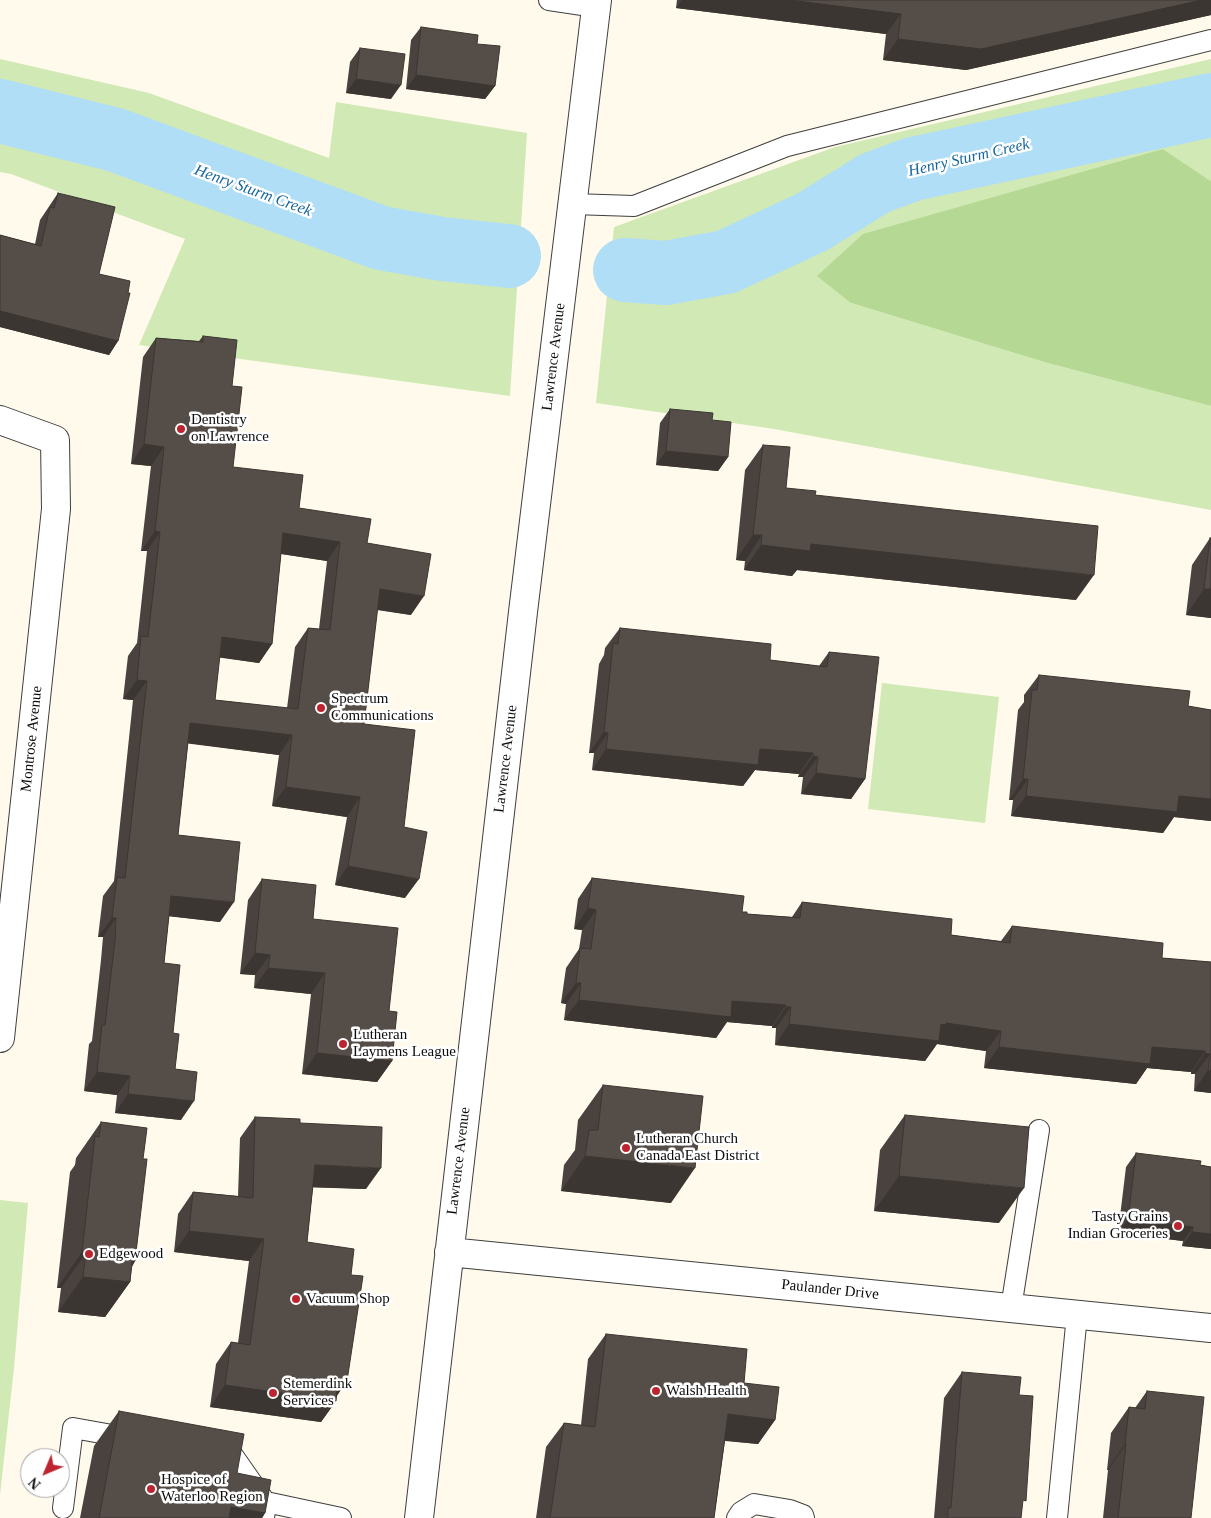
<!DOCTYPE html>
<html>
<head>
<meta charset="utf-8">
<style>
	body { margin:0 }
	#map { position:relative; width:1211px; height:1518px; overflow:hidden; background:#fffaeb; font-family:Georgia,serif }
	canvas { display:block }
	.north { position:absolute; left:20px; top:1448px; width:50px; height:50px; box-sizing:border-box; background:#fff; border:1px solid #9e9e9e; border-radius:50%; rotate:225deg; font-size:14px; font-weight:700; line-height:20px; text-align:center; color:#0c0c0c }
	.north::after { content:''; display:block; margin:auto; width:18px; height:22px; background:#bc2430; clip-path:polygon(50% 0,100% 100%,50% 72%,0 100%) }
</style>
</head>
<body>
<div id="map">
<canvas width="1211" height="1518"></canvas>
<div class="north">N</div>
</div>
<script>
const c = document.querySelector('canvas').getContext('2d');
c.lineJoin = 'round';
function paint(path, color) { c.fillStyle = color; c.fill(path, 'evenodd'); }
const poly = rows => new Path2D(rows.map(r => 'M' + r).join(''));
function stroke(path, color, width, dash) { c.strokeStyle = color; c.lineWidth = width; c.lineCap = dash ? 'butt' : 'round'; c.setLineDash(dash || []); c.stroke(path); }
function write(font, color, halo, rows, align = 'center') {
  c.font = font + ' Georgia,serif'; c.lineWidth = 5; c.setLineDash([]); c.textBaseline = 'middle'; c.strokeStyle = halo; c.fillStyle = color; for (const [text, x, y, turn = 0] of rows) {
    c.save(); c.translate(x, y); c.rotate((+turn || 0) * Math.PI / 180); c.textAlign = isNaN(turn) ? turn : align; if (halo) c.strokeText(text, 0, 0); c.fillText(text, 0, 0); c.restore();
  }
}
const green = poly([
	[0,59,149,93,329,158,336,102,527,133,510,396,139,345,185,239,11,174,0,172],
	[1211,59,1211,181,1163,149,851,303,1044,362,1211,406,1211,510,774,429,596,403,614,227,835,147],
	[882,683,999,697,985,823,868,809],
	[0,1200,28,1203,14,1368,0,1495]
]);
const forest = poly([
	[1163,149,1211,181,1211,406,1044,362,851,303,817,276,863,234]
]);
const river = poly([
	[0,111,116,140,381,238,442,249,509,256],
	[625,270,666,273,726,262,812,222,875,183,913,169,1211,105]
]);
const lane = poly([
	[549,0,596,7],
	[572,204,634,206,787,146,1211,40],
	[1011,1308,1039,1130],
	[217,1454,234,1457,262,1497],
	[63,1508,73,1428,129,1438],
	[264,1518,266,1502,341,1518],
	[737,1518,741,1512,754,1504,790,1510,803,1515,804,1518],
	[1057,1518,1077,1315]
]);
const street = poly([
	[0,420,55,440,56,509,0,1038],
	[449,1252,1211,1328],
	[419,1518,523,612,597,0]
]);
const wall = poly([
	[677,0,1211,0,1211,15,966,70,883,60,886,34,676,8],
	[421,27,477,44,495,86,485,99,406,89,411,40],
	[360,48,391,99,346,93,350,62],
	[58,193,99,274,118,341,109,355,0,327,0,235,35,244,40,220],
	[203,336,232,386,233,467,299,508,367,543,411,615,377,610,364,724,404,827,405,898,335,885,347,817,272,806,279,755,188,743,178,835,220,922,169,916,164,963,173,1033,175,1069,181,1120,115,1113,117,1095,84,1091,89,1044,92,1041,101,960,103,937,98,937,103,896,114,881,133,700,123,699,128,656,137,643,147,551,141,551,151,466,131,464,143,357,156,338,199,341],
	[281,554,327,561,319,629,308,628,295,647,287,708,215,700,219,657,259,663,272,644],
	[670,409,728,457,718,471,656,465,660,423],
	[763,445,786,488,815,495,1076,600,797,570,792,576,744,570,745,561,736,560,745,470],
	[1210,538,1211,538,1211,618,1186,615,1192,565],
	[620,628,770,660,819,666,829,652,865,779,851,799,801,794,803,777,798,777,799,774,755,770,743,786,592,770,594,753,589,753,599,664,604,655,605,648],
	[1039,675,1188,706,1211,710,1211,821,1174,817,1163,833,1011,816,1013,800,1009,800,1018,710,1024,702,1024,695],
	[592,878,742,912,747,914,792,917,802,902,951,935,1001,941,1012,926,1162,958,1211,962,1211,1093,1194,1091,1195,1074,1191,1074,1191,1072,1147,1068,1136,1084,984,1068,986,1051,937,1044,925,1061,775,1045,776,1028,772,1028,772,1026,727,1022,716,1038,564,1020,566,1004,561,1003,566,968,579,949,582,930,574,929,578,899],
	[262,879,313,919,389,1011,392,1061,377,1082,302,1074,311,994,254,988,255,975,240,974,248,900],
	[603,1085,671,1203,561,1191,564,1165,575,1150,578,1120],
	[905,1115,999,1223,874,1211,880,1150],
	[255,1117,300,1123,366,1189,313,1187,307,1242,351,1275,347,1381,336,1397,336,1401,321,1422,210,1407,216,1364,231,1342,238,1343,249,1261,174,1252,178,1214,193,1192,238,1196,240,1138],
	[101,1122,143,1159,135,1261,132,1267,130,1282,105,1317,58,1312,61,1288,57,1288,70,1172,75,1165,76,1158],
	[1136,1153,1211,1167,1211,1249,1182,1246,1183,1241,1118,1233,1126,1167],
	[606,1334,744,1383,775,1420,758,1444,725,1441,714,1518,536,1518,546,1447,564,1423,581,1425,588,1359],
	[962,1372,1019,1395,1022,1506,1021,1518,934,1518,944,1398],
	[1147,1391,1191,1518,1103,1518,1108,1470,1107,1470,1111,1433,1129,1407,1135,1408],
	[119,1411,237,1473,265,1513,262,1518,80,1518,94,1446]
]);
const shadedWall = poly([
	[682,0,789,0,901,14,886,34,676,8],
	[1202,0,1211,0,1211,15,966,70,883,60,898,39],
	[416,75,495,86,485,99,406,89],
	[356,79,401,85,391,99,346,93],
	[0,311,118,341,109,355,0,327],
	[144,444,164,447,151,466,131,464],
	[666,451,728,457,718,471,656,465],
	[155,531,160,532,147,551,141,551],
	[283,533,340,542,327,561,269,552],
	[753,535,762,535,745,561,736,560],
	[811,544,1094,575,1076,600,797,570,792,576,744,570,761,545],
	[380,589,424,596,411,615,367,608],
	[1204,589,1211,589,1211,618,1186,615],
	[222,637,272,644,259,663,208,656],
	[137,680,147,681,133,700,123,699],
	[190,723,292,735,279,755,176,742],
	[604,732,608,733,594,753,589,753],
	[606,749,760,749,813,753,799,774,755,770,743,786,592,770],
	[813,756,818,757,803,777,798,777],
	[816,773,865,779,851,799,801,794],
	[1023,779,1028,779,1013,800,1009,800],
	[286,787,360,797,347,817,272,806],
	[1026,796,1179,796,1211,799,1211,821,1174,817,1163,833,1011,816],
	[348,866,419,879,405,898,335,885],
	[171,896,234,902,220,922,158,915],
	[588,908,596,910,582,930,574,929],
	[112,918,116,918,103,937,98,937],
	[255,953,270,955,255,975,240,974],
	[268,968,325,973,311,994,254,988],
	[576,983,581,983,566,1004,561,1003],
	[579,1000,732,1001,786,1005,772,1026,727,1022,716,1038,564,1020],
	[786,1007,791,1007,776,1028,772,1028],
	[946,1023,1001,1031,986,1051,937,1044,925,1061,775,1045,789,1024,941,1024],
	[999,1047,1152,1047,1205,1051,1191,1072,1147,1068,1136,1084,984,1068],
	[317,1053,392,1061,377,1082,302,1074],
	[1205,1053,1210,1054,1195,1074,1191,1074],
	[1208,1070,1211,1071,1211,1093,1194,1091],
	[97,1072,130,1076,117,1095,84,1091],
	[128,1094,194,1101,181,1120,115,1113],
	[585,1156,695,1168,671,1203,561,1191],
	[315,1165,381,1168,366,1189,300,1187],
	[899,1176,1024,1188,999,1223,874,1211],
	[1128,1219,1193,1227,1183,1241,1118,1233],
	[189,1231,264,1239,249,1261,174,1252],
	[1192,1232,1211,1234,1211,1249,1182,1246],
	[82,1252,86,1253,61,1288,57,1288],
	[132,1261,135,1261,122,1281,130,1282,105,1317,58,1312,83,1277],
	[338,1380,347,1381,334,1400,336,1401,321,1422,210,1407,225,1385],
	[728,1414,775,1420,758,1444,711,1439],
	[1125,1444,1126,1444,1108,1470,1107,1470],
	[231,1507,265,1513,262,1518,223,1518]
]);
const building = poly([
	[789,0,1202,0,981,49,898,39,901,14,789,0],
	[421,27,478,35,477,44,500,46,495,86,416,75,421,27],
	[360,48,405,54,401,85,356,79,360,48],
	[58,193,115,207,99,274,130,281,128,293,130,293,118,341,0,311,0,235,41,246,50,207,54,208,58,193],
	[203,336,237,340,232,386,242,387,233,467,303,475,299,508,371,519,367,543,431,554,424,596,380,589,364,724,415,730,404,827,427,832,419,879,348,866,360,797,286,787,292,735,190,723,178,835,240,842,234,902,171,896,164,963,180,965,173,1033,179,1034,175,1069,197,1072,194,1101,128,1094,130,1076,97,1072,102,1025,105,1025,115,941,116,918,112,918,117,877,125,878,147,681,137,680,141,636,148,637,160,532,155,531,164,447,144,444,156,338,203,342,203,336],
	[283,533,340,542,330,630,308,628,298,709,215,700,222,637,272,644,283,533],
	[670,409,713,413,712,420,731,422,728,457,666,451,670,409],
	[763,445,790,447,786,488,816,491,815,495,1098,526,1094,575,811,544,810,551,761,545,762,535,753,535,763,445],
	[1210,538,1211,538,1211,589,1204,589,1210,538],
	[620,628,771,644,770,660,827,667,829,652,879,657,865,779,816,773,818,757,813,756,813,753,760,749,758,765,606,749,608,733,604,732,613,643,618,644,620,628],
	[1039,675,1190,691,1188,706,1211,710,1211,799,1179,796,1177,812,1026,796,1028,779,1023,779,1032,690,1037,690,1039,675],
	[592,878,744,896,742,912,747,912,747,914,800,918,802,902,952,919,951,935,1010,943,1012,926,1163,943,1162,958,1211,962,1211,1071,1208,1070,1210,1054,1205,1053,1205,1051,1152,1047,1150,1064,999,1047,1001,1031,946,1023,946,1025,941,1024,939,1041,789,1024,791,1007,786,1007,786,1005,732,1001,731,1017,579,1000,581,983,576,983,580,948,591,949,596,910,588,908,592,878],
	[262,879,316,885,313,919,398,928,389,1011,397,1012,392,1061,317,1053,325,973,268,968,270,955,255,953,262,879],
	[603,1085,703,1096,695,1168,585,1156,589,1130,598,1130,603,1085],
	[905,1115,1029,1127,1024,1188,899,1176,905,1115],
	[255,1117,300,1119,300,1123,382,1127,381,1168,315,1165,307,1242,354,1249,351,1275,363,1276,347,1381,338,1380,336,1401,225,1385,231,1342,250,1345,264,1239,189,1231,193,1192,253,1198,255,1117],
	[101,1122,147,1128,143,1159,147,1159,135,1261,132,1261,130,1282,83,1277,86,1253,82,1252,95,1136,99,1137,101,1122],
	[1136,1153,1201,1161,1200,1165,1211,1167,1211,1234,1192,1232,1193,1227,1128,1219,1136,1153],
	[606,1334,747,1349,744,1383,779,1387,775,1420,728,1414,714,1518,550,1518,564,1423,595,1427,606,1334],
	[962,1372,1021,1377,1019,1395,1033,1396,1026,1501,1023,1500,1021,1518,948,1518,948,1508,951,1508,962,1372],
	[1147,1391,1204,1397,1191,1518,1118,1518,1126,1444,1125,1444,1129,1407,1145,1409,1147,1391],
	[119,1411,244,1434,237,1473,271,1480,265,1513,231,1507,229,1518,99,1518,119,1411]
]);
const markers = [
	[181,429,5,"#bc2430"],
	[321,708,5,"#bc2430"],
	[343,1044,5,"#bc2430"],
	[626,1148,5,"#bc2430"],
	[1178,1226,5,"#bc2430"],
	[89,1254,5,"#bc2430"],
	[296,1299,5,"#bc2430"],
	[656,1391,5,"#bc2430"],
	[273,1393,5,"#bc2430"],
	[151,1489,5,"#bc2430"]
];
const streetNames = [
	["Lawrence Avenue",554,357,-83],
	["Montrose Avenue",32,739,-84],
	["Lawrence Avenue",506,759,-83],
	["Lawrence Avenue",459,1161,-83],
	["Paulander Drive",830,1290,6]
];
const poiNames = [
	["Dentistry",191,420],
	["on Lawrence",191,437],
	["Spectrum",331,699],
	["Communications",331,716],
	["Lutheran",353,1035],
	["Laymens League",353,1052],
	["Lutheran Church",636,1139],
	["Canada East District",636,1156],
	["Tasty Grains",1168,1217,"right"],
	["Indian Groceries",1168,1234,"right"],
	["Edgewood",99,1254],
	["Vacuum Shop",306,1299],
	["Stemerdink",283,1384],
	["Services",283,1401],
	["Walsh Health",666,1391],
	["Hospice of",161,1480],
	["Waterloo Region",161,1497]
];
const waterNames = [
	["Henry Sturm Creek",969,158,-13],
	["Henry Sturm Creek",253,191,20]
];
paint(green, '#d1e9b5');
paint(forest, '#b5d994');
stroke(river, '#b0def6', 64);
stroke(lane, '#3f3f3f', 22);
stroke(street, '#3f3f3f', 30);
stroke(lane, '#fff', 20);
stroke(street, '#fff', 28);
paint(wall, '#49423e');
paint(shadedWall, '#3c3632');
paint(building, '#554d48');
stroke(building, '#3c3632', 1);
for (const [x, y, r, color] of markers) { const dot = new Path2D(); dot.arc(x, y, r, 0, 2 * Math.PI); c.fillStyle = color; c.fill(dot); stroke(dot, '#fff', 2); }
write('15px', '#0c0c0c', '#fff', streetNames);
write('15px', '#0c0c0c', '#fff', poiNames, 'left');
write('italic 16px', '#16669d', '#fff', waterNames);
</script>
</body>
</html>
